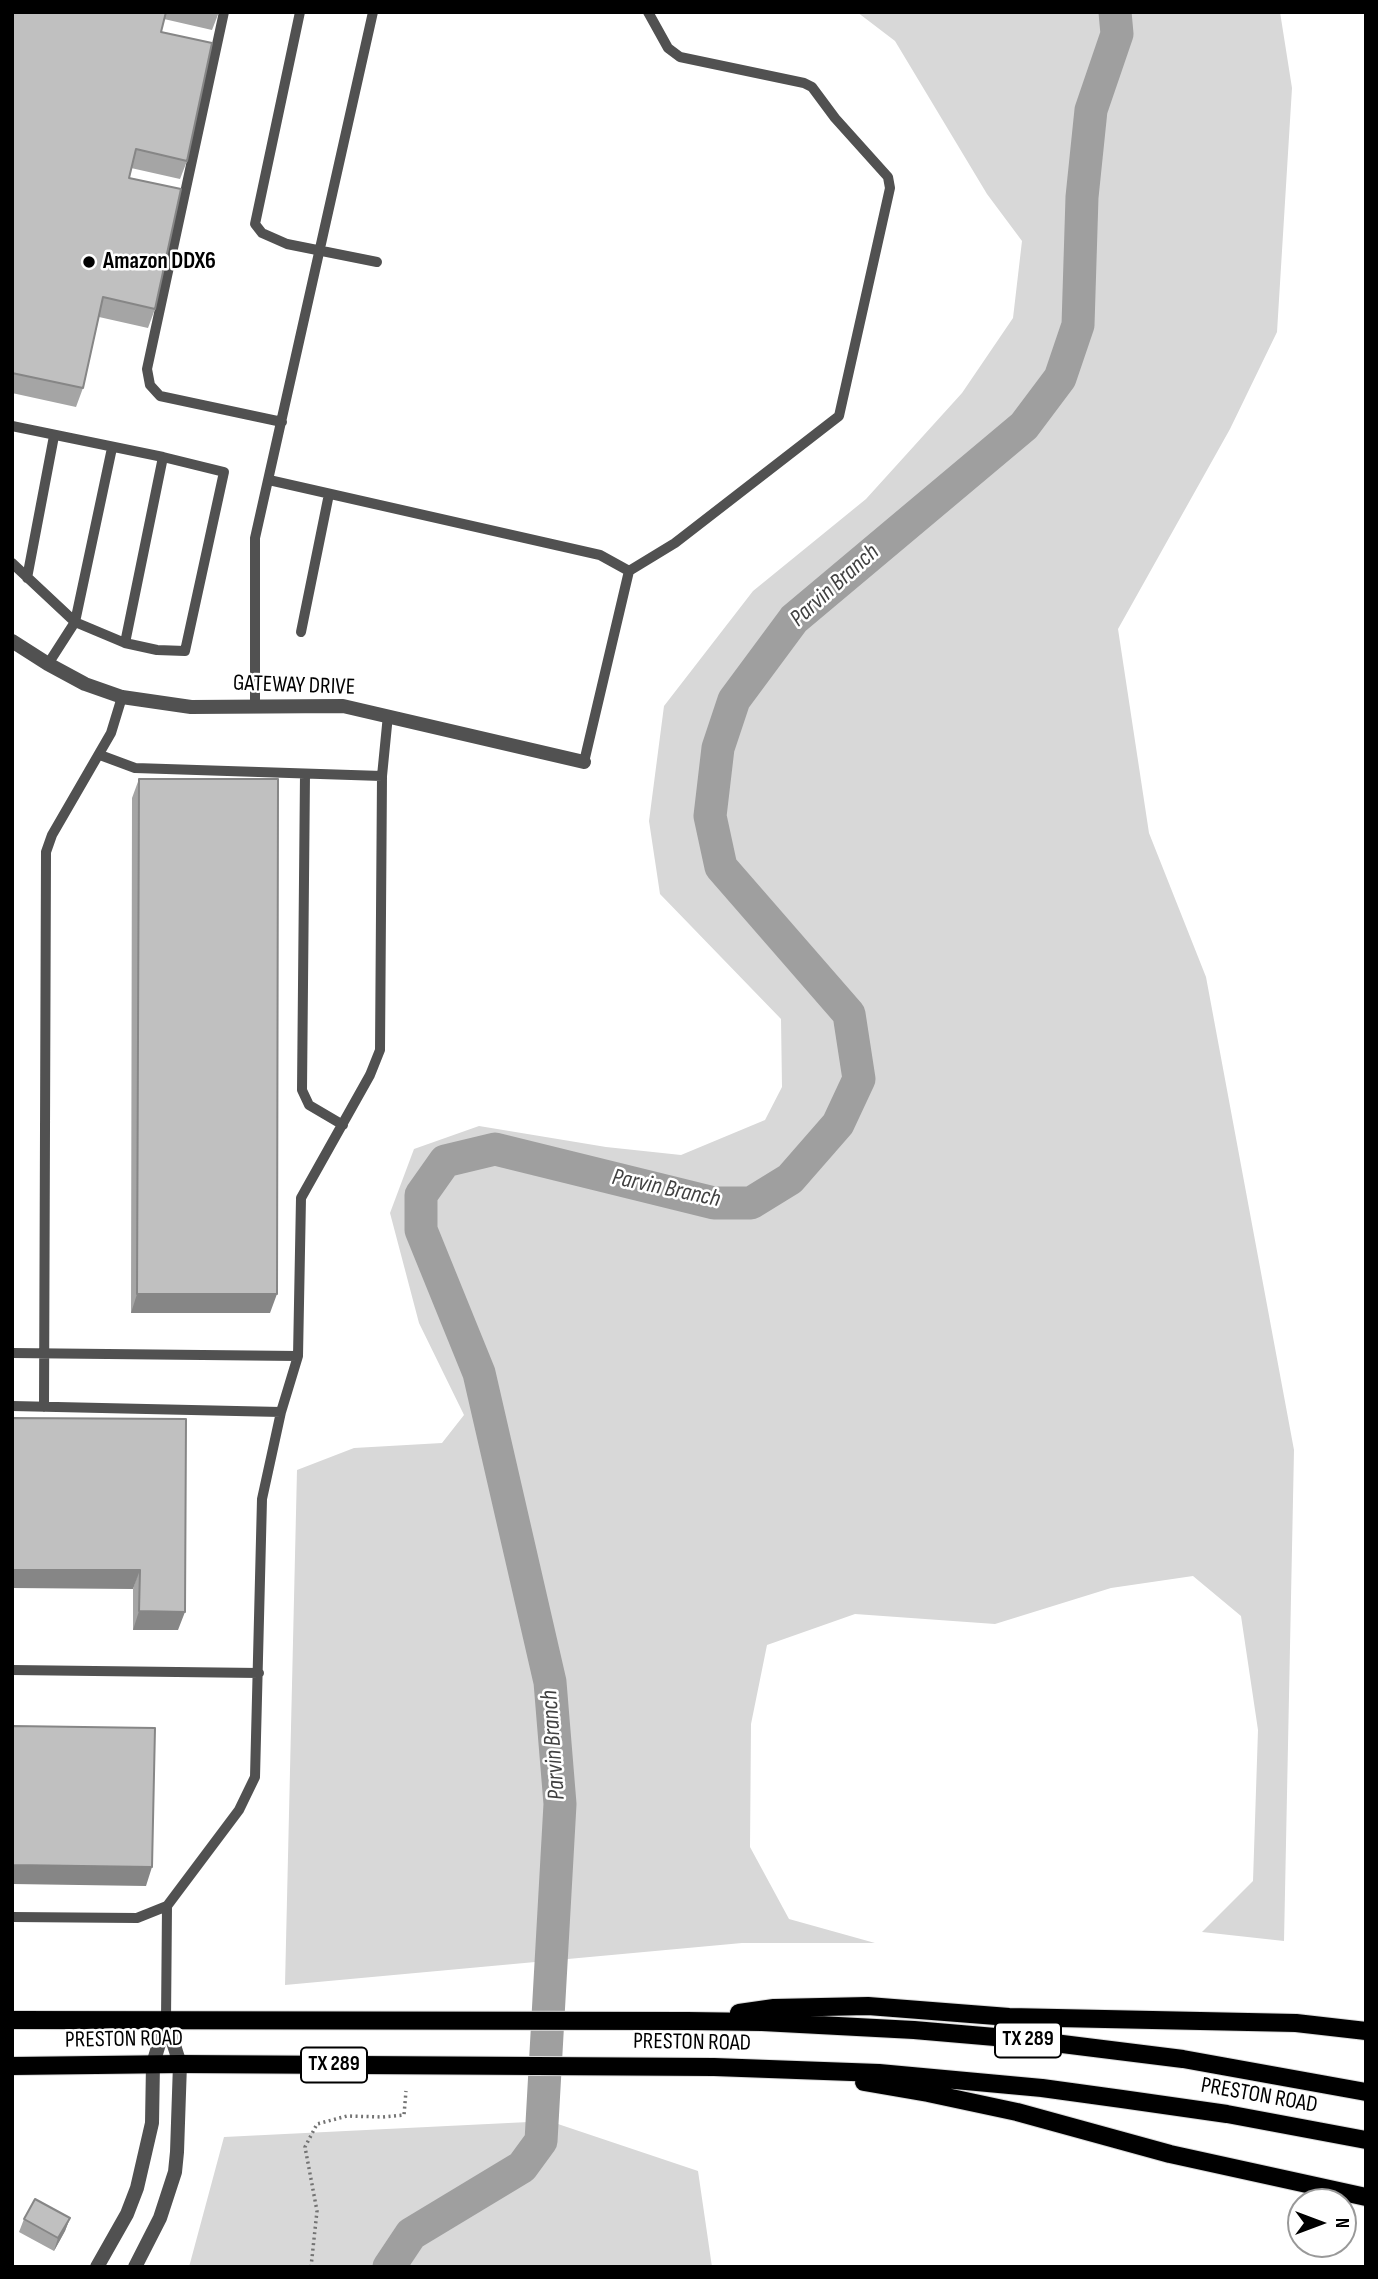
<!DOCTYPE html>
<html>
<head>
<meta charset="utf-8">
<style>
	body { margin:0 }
	#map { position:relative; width:1378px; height:2279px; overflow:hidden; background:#fff; font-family:"Sofia Sans Condensed",sans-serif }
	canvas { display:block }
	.frame { position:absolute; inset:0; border:14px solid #000; pointer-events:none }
	.north { position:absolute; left:1287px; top:2188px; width:70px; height:70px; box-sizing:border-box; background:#fff; border:2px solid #999; border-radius:50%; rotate:90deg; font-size:19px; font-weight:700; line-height:28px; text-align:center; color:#000 }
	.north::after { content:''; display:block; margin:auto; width:24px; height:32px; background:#000; clip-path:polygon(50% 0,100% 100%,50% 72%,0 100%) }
</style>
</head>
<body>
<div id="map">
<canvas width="1378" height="2279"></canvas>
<div class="frame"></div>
<div class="north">N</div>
</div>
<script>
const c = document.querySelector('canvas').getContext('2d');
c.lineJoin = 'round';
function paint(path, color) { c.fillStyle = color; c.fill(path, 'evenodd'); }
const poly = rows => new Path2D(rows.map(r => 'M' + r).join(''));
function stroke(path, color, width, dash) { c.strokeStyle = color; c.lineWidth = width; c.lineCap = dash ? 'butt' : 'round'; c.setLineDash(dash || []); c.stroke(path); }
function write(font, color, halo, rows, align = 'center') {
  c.font = font + ' "Sofia Sans Condensed",sans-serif'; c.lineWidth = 5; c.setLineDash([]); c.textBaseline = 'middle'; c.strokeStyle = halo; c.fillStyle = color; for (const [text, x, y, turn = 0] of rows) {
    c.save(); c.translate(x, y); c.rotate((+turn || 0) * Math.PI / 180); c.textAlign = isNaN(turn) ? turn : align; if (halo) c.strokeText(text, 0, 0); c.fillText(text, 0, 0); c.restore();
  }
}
const green = poly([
	[857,12,1280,12,1292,88,1277,332,1230,429,1118,629,1149,833,1206,977,1294,1450,1284,1941,1202,1932,1253,1881,1258,1730,1241,1616,1193,1576,1111,1588,995,1624,855,1614,767,1645,751,1724,750,1847,789,1919,875,1943,742,1943,285,1985,297,1470,354,1448,442,1443,464,1415,419,1323,390,1213,414,1149,479,1126,606,1147,681,1155,765,1120,782,1087,781,1019,660,894,649,821,664,706,753,591,866,499,962,393,1013,318,1022,241,987,194,895,41],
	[549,2121,698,2171,712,2267,189,2267,224,2137]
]);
const river = poly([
	[389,2267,411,2234,522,2167,541,2141,560,1804,550,1682,479,1373,421,1230,421,1195,445,1161,495,1149,714,1203,751,1203,790,1179,838,1124,859,1079,849,1014,721,867,710,816,718,748,734,700,794,619,1024,426,1060,378,1078,325,1082,197,1091,110,1117,34,1115,12]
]);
const path = poly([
	[311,2267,317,2211,305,2147,317,2124,347,2116,383,2117,404,2115,406,2091]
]);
const lane = poly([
	[224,12,147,369,150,385,160,396,282,422],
	[300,12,255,224,262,233,287,244,377,262],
	[12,426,163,457,224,472,185,651,157,650,125,643,75,622,12,563],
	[269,480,600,555,629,571],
	[27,578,54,436],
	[301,632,329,494],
	[125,643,163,457],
	[48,664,75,622,112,448],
	[255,706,255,538,373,12],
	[100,755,135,768,382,776],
	[584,762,629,571,675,543,839,416,890,188,888,177,835,118,812,87,804,83,680,57,668,48,648,12],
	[305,774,302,1090,309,1105,343,1125],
	[12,1353,298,1356],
	[12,1406,281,1412,298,1356,301,1198,370,1075,380,1050,382,776,388,715],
	[44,1407,46,852,52,835,111,733,122,697],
	[12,1670,259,1673],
	[12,1917,137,1918,167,1906,239,1810,255,1777,262,1499,281,1412],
	[166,2020,167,1906]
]);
const street = poly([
	[12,641,48,664,85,684,122,697,191,707,343,706,584,762],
	[97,2267,127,2214,137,2188,152,2123,153,2064,166,2020],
	[135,2267,160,2218,175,2172,177,2152,180,2064,166,2020]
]);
const primary = poly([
	[739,2013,774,2008,868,2006,1009,2017,1296,2023,1366,2031],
	[12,2020,687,2021,762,2022,914,2030,1030,2040,1183,2059,1366,2092],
	[12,2066,180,2064,714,2067,879,2073,1042,2088,1122,2099,1227,2114,1366,2140],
	[864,2082,928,2093,1017,2112,1170,2154,1366,2197]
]);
const wall = poly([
	[12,12,219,12,212,30,164,19,161,32,187,161,180,179,131,168,129,178,155,309,148,328,99,317,83,388,76,407,12,393],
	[139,779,270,1313,131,1313,132,798],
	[186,1419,178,1630,133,1630,133,1589],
	[70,2218,65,2231,54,2251,19,2232,24,2219]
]);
const shadedWall = poly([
	[137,1294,277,1294,270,1313,131,1313],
	[12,1570,140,1570,133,1589,12,1588],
	[139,1611,185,1612,178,1630,133,1630],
	[12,1865,152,1867,146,1886,12,1884],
	[70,2218,65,2231,54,2251,58,2238]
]);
const building = poly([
	[12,12,166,12,161,32,212,43,187,161,136,149,129,178,181,189,155,309,103,297,83,388,12,373,12,12],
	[139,779,278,779,277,1294,137,1294,139,779],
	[12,1418,186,1419,185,1612,139,1611,140,1570,12,1570,12,1418],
	[12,1726,155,1728,152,1867,12,1865,12,1726],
	[35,2199,70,2218,58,2238,24,2219,35,2199]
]);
const markers = [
	[89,262,7,"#000"]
];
const shields = [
	[1028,2040,66],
	[334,2065,66]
];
const shieldNames = [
	["TX 289",1028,2040],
	["TX 289",334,2065]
];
const poiNames = [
	["Amazon DDX6",103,262]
];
const streetNames = [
	["GATEWAY DRIVE",294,686,2],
	["PRESTON ROAD",124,2040,-1],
	["PRESTON ROAD",692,2043,1],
	["PRESTON ROAD",1259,2096,10]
];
const waterNames = [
	["Parvin Branch",835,586,-42],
	["Parvin Branch",666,1189,12],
	["Parvin Branch",554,1745,-94]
];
paint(green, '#d8d8d8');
stroke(river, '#9f9f9f', 33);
stroke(primary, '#dbdbdb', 20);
stroke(path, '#737373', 3.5, [2, 3.5]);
stroke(lane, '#515151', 10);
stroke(street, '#515151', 14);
stroke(primary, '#000', 18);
paint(wall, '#a5a5a5');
paint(shadedWall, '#868686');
paint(building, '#c0c0c0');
stroke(building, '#868686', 2);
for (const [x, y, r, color] of markers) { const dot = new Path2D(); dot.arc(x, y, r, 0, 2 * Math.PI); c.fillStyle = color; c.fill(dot); stroke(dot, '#fff', 2.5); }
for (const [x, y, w] of shields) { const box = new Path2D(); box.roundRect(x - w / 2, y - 17.5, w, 35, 5); c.fillStyle = '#fff'; c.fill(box); stroke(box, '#000', 2); }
write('bold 21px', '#000', null, shieldNames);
write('bold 23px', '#000', '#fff', poiNames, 'left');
write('23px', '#000', '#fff', streetNames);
write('italic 24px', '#404040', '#fff', waterNames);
</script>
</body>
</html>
